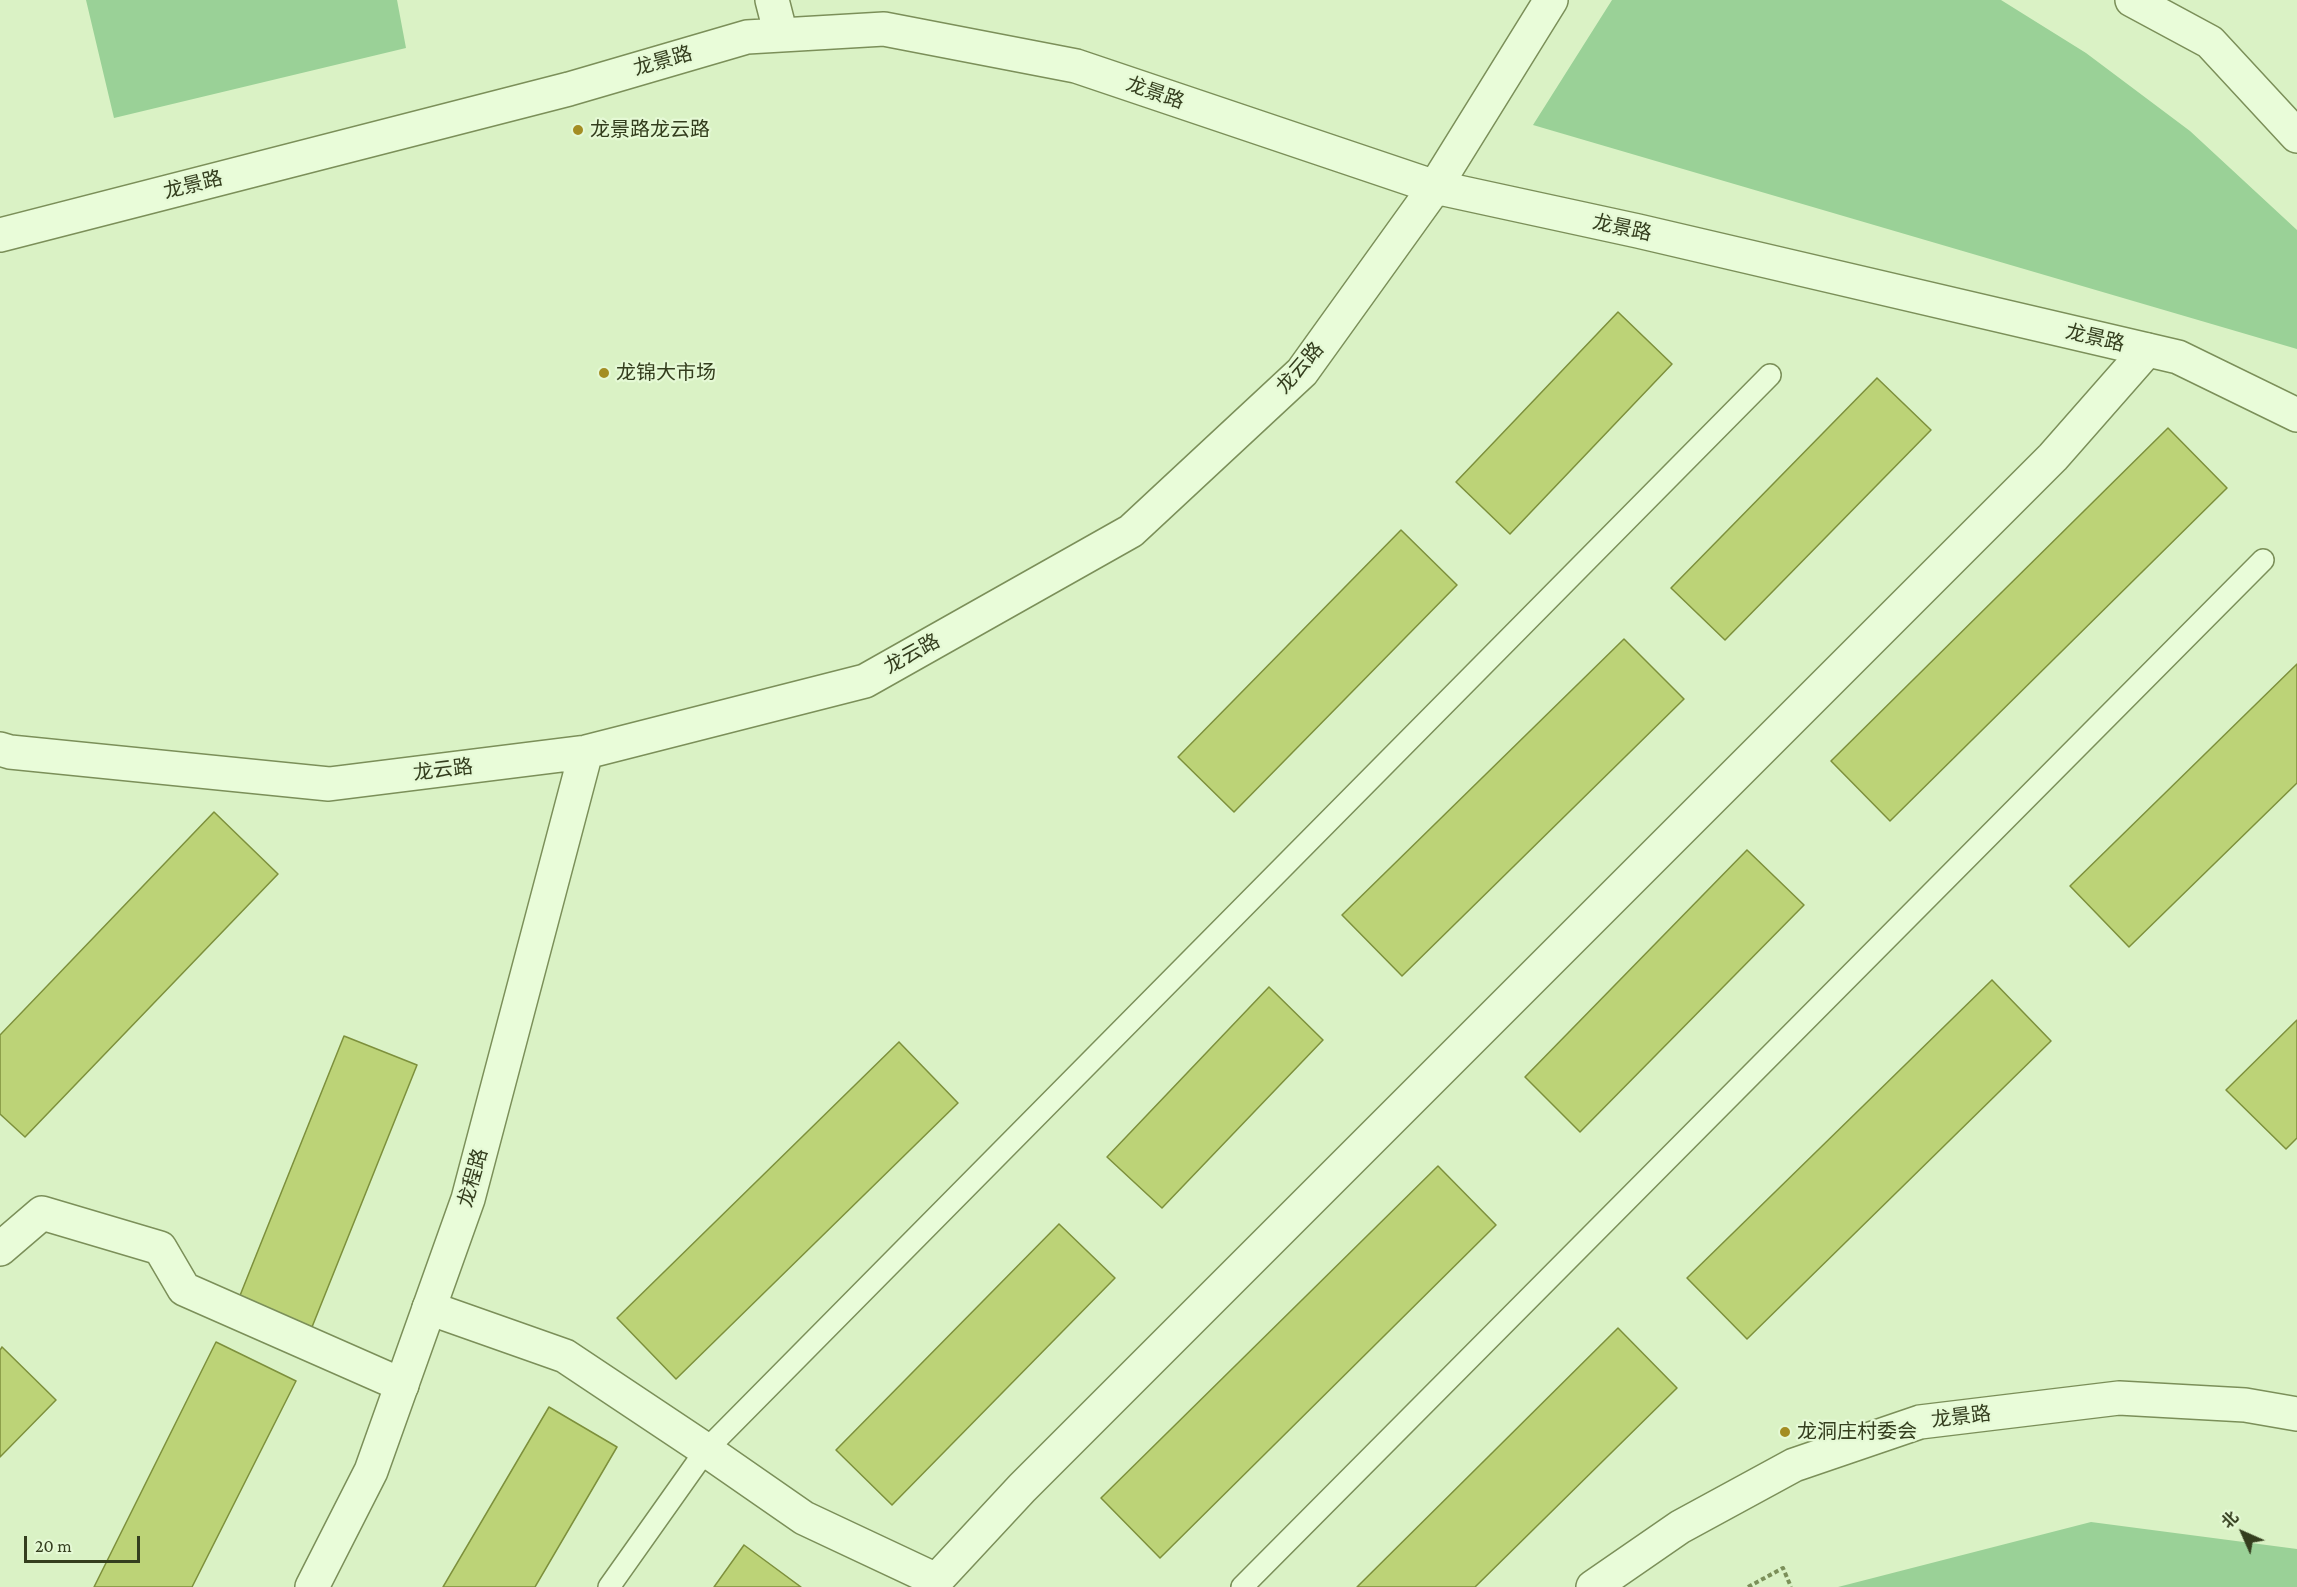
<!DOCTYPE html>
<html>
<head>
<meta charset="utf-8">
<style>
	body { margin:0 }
	#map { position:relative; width:2297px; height:1587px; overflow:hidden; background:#daf2c5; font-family:"Crimson Pro","Noto Sans SC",serif }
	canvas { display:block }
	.north { position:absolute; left:2213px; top:1503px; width:60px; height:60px; -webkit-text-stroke:4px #e5f9d5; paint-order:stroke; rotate:315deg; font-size:16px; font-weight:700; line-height:24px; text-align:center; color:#343e1e }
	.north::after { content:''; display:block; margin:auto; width:21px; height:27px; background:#343e1e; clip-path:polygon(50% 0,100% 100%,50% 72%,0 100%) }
	.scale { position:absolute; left:24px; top:1536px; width:116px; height:27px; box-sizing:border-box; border:3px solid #343e1e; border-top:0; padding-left:8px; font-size:18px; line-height:21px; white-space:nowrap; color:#343e1e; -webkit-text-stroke:4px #e5f9d5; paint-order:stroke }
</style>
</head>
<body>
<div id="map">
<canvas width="2297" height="1587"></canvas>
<div class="north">北</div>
<div class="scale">20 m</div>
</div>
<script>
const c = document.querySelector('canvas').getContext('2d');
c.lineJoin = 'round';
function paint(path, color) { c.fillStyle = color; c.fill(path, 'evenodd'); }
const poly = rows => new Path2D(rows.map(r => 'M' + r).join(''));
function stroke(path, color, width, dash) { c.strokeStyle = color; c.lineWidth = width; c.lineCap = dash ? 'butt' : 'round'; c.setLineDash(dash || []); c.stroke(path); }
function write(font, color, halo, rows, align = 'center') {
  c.font = font + ' "Crimson Pro","Noto Sans SC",serif'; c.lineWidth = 4.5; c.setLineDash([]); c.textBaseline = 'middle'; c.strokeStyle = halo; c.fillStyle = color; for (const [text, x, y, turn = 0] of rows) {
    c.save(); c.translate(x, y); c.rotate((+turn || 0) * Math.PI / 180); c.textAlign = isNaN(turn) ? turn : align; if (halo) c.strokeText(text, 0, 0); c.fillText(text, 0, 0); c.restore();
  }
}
const green = poly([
	[86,0,397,0,406,48,114,118],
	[1612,0,2001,0,2086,53,2190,131,2297,230,2297,349,1533,125],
	[2091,1522,2297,1549,2297,1587,1838,1587]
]);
const building = poly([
	[1618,312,1672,364,1510,534,1456,482,1618,312],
	[1877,378,1931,430,1725,640,1671,588,1877,378],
	[2168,428,2227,488,1890,821,1831,761,2168,428],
	[1401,530,1457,585,1234,812,1178,757,1401,530],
	[1624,639,1684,699,1402,976,1342,915,1624,639],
	[2297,664,2297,783,2129,947,2070,886,2297,664],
	[214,812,278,874,25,1137,0,1114,0,1035,214,812],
	[1747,850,1804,905,1580,1132,1525,1077,1747,850],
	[1992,980,2051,1041,1747,1339,1687,1278,1992,980],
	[1269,987,1323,1040,1162,1208,1107,1157,1269,987],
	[2297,1020,2297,1138,2286,1149,2226,1090,2297,1020],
	[344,1036,417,1065,312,1327,239,1298,344,1036],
	[899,1042,958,1103,676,1379,617,1318,899,1042],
	[1438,1166,1496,1225,1160,1558,1101,1498,1438,1166],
	[1059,1224,1115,1278,892,1505,836,1450,1059,1224],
	[1618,1328,1677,1388,1475,1587,1357,1587,1618,1328],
	[216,1342,296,1381,192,1587,94,1587,216,1342],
	[2,1347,56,1400,0,1457,0,1350,2,1347],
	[549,1407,617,1447,535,1587,443,1587,549,1407],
	[744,1545,801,1587,714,1587,744,1545]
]);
const path = poly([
	[1748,1587,1783,1568,1791,1587]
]);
const service = poly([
	[609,1587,706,1450,1770,375],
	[1242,1587,2263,560]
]);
const minor = poly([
	[2132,0,2210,42,2297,136],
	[0,1249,42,1213,160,1248,184,1289,402,1385],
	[429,1308,565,1356,706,1450,804,1518,936,1580],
	[930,1587,1022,1488,2053,457,2147,350]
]);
const tertiary = poly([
	[772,0,781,35],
	[0,235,569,89,747,37,884,29,1076,66,1435,187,1638,231,2178,357,2297,415],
	[0,749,10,752,329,784,586,752,865,681,1131,531,1302,372,1435,187,1551,0],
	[312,1587,371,1471,468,1199,586,752],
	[1593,1587,1680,1527,1794,1465,1920,1422,2119,1398,2245,1405,2297,1414]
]);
const markers = [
	[578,130,6,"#a38d23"],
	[604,373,6,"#a38d23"],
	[1785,1432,6,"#a38d23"]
];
const streetNames = [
	["龙景路",663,61,-16],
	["龙景路",1155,93,19],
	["龙景路",193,185,-14],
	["龙景路",1622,228,12],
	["龙景路",2095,338,13],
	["龙云路",1300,368,-49],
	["龙云路",912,654,-29],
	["龙云路",443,770,-7],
	["龙程路",473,1178,-74],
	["龙景路",1961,1417,-7]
];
const poiNames = [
	["龙景路龙云路",590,130],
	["龙锦大市场",616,373],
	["龙洞庄村委会",1797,1432]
];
paint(green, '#9ad197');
paint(building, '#bcd377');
stroke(building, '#7d903c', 1.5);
stroke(service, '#7b8f59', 24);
stroke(minor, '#7b8f59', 36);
stroke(tertiary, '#7b8f59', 36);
stroke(path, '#7b8f59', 4, [4.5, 3]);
stroke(service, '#e9fcd9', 21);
stroke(minor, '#e9fcd9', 33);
stroke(tertiary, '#e9fcd9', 33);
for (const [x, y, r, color] of markers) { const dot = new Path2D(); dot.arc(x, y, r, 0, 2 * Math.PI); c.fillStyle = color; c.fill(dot); stroke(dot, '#e5f9d5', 2); }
write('20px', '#343e1e', '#e5f9d5', streetNames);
write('20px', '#343e1e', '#e5f9d5', poiNames, 'left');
</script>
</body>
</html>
